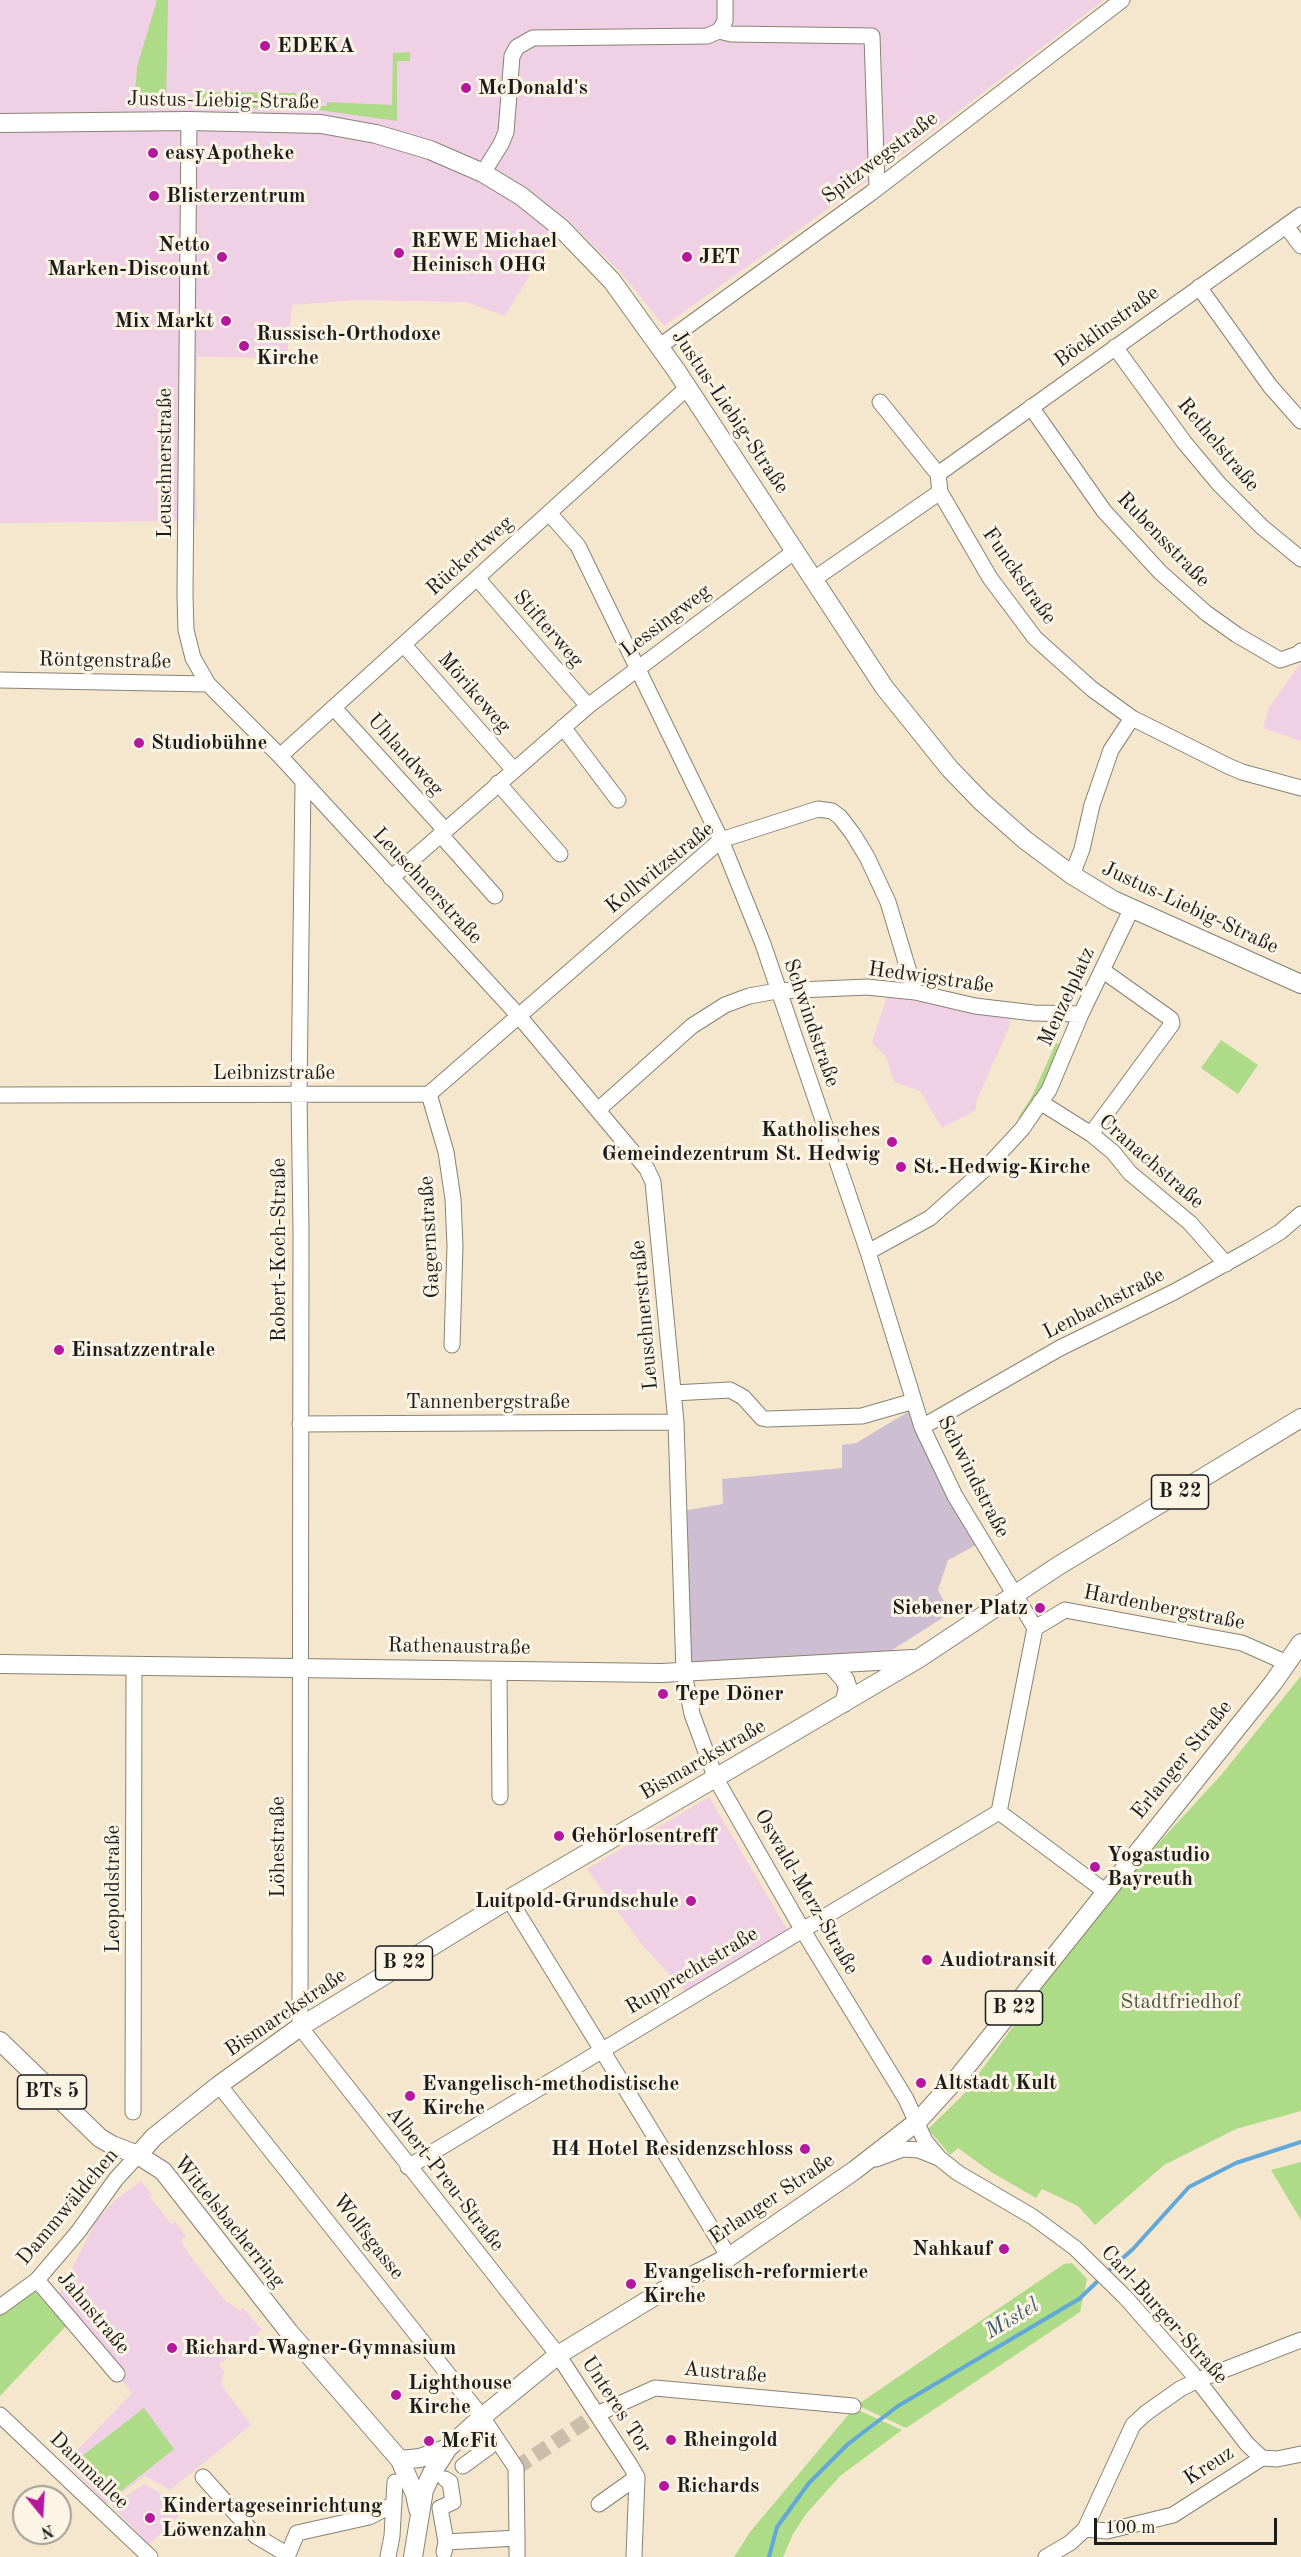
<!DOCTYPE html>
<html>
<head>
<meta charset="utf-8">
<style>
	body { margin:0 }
	#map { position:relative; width:1301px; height:2557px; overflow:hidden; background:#f5e7cd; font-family:"Old Standard TT",serif }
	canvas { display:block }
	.north { position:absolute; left:12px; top:2485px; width:60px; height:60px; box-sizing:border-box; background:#fcf5e5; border:2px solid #a29e95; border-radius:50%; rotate:162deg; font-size:16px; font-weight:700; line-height:24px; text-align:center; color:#1c1c1c }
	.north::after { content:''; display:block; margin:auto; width:21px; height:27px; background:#b5179e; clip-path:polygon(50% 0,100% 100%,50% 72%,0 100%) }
	.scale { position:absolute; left:1094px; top:2518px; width:183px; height:27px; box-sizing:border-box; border:3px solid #1c1c1c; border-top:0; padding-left:8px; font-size:18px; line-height:21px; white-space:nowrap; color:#1c1c1c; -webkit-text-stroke:4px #fcf5e5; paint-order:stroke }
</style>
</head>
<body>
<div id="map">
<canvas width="1301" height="2557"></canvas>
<div class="north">N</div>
<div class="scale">100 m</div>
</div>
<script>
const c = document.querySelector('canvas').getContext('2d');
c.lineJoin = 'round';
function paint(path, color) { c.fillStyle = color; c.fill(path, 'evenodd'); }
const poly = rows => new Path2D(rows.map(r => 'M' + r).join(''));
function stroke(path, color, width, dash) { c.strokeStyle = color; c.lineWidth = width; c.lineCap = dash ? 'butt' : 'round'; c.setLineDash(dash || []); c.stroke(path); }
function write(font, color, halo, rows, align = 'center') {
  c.font = font + ' "Old Standard TT",serif'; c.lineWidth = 6; c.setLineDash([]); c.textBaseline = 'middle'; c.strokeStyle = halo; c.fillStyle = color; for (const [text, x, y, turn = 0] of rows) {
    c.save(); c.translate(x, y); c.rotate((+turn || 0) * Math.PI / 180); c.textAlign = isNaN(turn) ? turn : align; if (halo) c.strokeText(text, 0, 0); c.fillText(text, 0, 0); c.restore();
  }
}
const built = poly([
	[0,0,1104,0,871,178,664,326,622,274,565,217,505,316,466,302,355,300,292,305,287,358,197,357,195,461,197,521,0,523],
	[1301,662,1301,741,1263,728,1269,708],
	[887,997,1009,1015,1010,1025,976,1102,976,1110,942,1128,920,1091,894,1082,886,1057,872,1043],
	[709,1797,790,1934,689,1995,643,1946,587,1869],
	[141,2181,152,2195,150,2197,171,2224,175,2222,186,2236,181,2240,189,2255,227,2303,232,2304,238,2311,243,2308,262,2330,219,2365,224,2372,221,2385,251,2425,170,2490,145,2476,106,2504,66,2462,132,2393,121,2379,126,2374,59,2294,96,2221,114,2201],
	[144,2484,170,2498,174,2495,186,2509,149,2545,112,2506]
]);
const industrial = poly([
	[913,1409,978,1544,948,1560,938,1590,950,1613,883,1656,691,1666,687,1510,723,1504,722,1479,842,1468,842,1445,856,1443]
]);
const green = poly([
	[157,0,168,0,166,105,134,106,137,67],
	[410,52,410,61,397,61,397,121,312,109,312,106,327,106,327,102,392,105,393,53],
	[200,92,296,93,296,98,305,98,304,109,200,107],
	[1221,1040,1258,1065,1238,1094,1201,1068],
	[1056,1043,1064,1046,1038,1097,1024,1120,1018,1118,1032,1096],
	[1301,1676,1301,2111,1236,2129,1164,2165,1095,2225,1078,2206,1042,2189,1036,2198,991,2172,958,2148,950,2155,928,2129,964,2094,1100,1907,1222,1774],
	[1301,2162,1301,2220,1271,2170],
	[1072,2263,1087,2279,1080,2312,906,2428,857,2405,1064,2264],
	[33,2289,66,2326,0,2396,0,2314],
	[144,2408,174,2449,111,2499,77,2460],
	[854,2408,902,2430,840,2476,806,2514,793,2534,783,2557,734,2557,750,2532]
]);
const stream = poly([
	[1107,2272,1133,2249,1189,2187,1236,2163,1301,2142],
	[769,2557,777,2527,809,2483,848,2444,898,2406,1079,2299,1100,2279]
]);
const minorTunnel = poly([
	[516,2468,597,2414]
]);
const minor = poly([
	[719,31,725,21,725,0],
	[189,121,185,595,186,630,193,658,208,684,280,756,518,1015,647,1169,653,1182,676,1422,684,1673,692,1714,716,1779,802,1929,906,2099,925,2141,939,2158,958,2173,1033,2217,1075,2248,1126,2298,1192,2373,1247,2444,1262,2458],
	[483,173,501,144,506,132,512,56,517,47,533,38,707,36,719,31,731,34,872,36,877,188],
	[1286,226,1301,246],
	[1199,287,1270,386,1301,421],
	[660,346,871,193,1122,0],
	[1115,347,1184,442,1219,484,1262,527,1301,559],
	[1031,407,1104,511,1160,572,1206,613,1237,635,1280,660,1298,654,1301,651],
	[938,474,1301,215],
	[940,492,990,578,1035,638,1092,689,1132,718,1228,766,1242,772,1301,788],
	[477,578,588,706],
	[814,579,940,492,938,474,880,402],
	[404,645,513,769],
	[0,680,208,684],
	[334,708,445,830],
	[563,727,618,800],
	[280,756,687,388],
	[303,782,299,1094,301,1231,300,2027,558,2355,630,2465,637,2477,634,2557],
	[498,783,560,854],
	[440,834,495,896],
	[1072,875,1082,849,1092,805,1111,750,1132,718],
	[391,878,588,706,795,551],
	[429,1094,446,1152,453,1199,455,1246,452,1345],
	[0,1095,429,1094,721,840,818,809,832,811,840,817,853,834,867,857,888,902,915,992],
	[1040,1102,1091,1134,1113,1152,1130,1173,1190,1223,1226,1264],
	[599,1109,692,1026,725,1005,749,996,777,991,867,987,915,992,975,1006,1034,1013,1081,1014],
	[1091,1134,1172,1024,1171,1019,1102,970],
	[868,1252,930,1218,985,1169,1022,1129,1049,1090,1081,1014,1131,910],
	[673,1393,730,1390,743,1397,762,1418,767,1419,862,1416,914,1401],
	[300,1424,676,1422],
	[922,1427,1060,1348,1174,1292,1250,1250,1280,1232,1301,1214],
	[1035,1628,1065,1610,1242,1643,1287,1663],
	[499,1670,500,1797],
	[999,1812,1106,1892],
	[509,1899,729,2257],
	[219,2085,482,2417,516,2468,517,2538,446,2542],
	[133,2112,134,1666],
	[876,2159,903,2149,919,2150,939,2158],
	[408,2167,999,1812,1035,1628,955,1496,922,1427,868,1252,763,944,721,840,578,546,549,513],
	[37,2280,117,2374],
	[0,2307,37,2280,78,2232,116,2179,138,2155],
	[597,2414,655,2388,853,2406],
	[0,2415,150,2557],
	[463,2466,489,2447],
	[203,2477,256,2536,288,2555],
	[599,2504,637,2477],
	[1085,2529,1107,2531,1173,2515,1262,2458,1277,2459,1301,2454],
	[444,2552,446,2542,440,2508,453,2502,450,2482,445,2479],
	[287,2557,297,2533,369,2517,394,2504],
	[388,2557,392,2536,395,2482],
	[517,2557,517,2538],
	[1046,2557,1070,2543,1085,2529,1133,2425,1146,2413,1180,2389,1198,2380,1301,2340]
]);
const major = poly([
	[0,123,189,121,321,124,376,134,430,150,483,173,521,196,561,228,612,281,676,370,884,687,950,769,982,802,1025,840,1072,875,1113,900,1301,984],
	[0,1664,662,1673,913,1659],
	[832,1665,845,1680,848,1689,844,1703],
	[0,2041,100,2138,112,2145,138,2155,163,2171,289,2332,400,2460,415,2494,418,2509],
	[138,2155,154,2137,219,2085,300,2027,509,1899,918,1659,1058,1566,1301,1418],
	[400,2460,420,2458,448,2448],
	[413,2557,424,2490,432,2473,448,2448,482,2417,558,2355,663,2291,729,2257,855,2170,918,2121,959,2076,1273,1683,1301,1643]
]);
const markers = [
	[265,46,6,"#b5179e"],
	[466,88,6,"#b5179e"],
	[153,153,6,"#b5179e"],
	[154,196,6,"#b5179e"],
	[399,253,6,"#b5179e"],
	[222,257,6,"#b5179e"],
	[687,257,6,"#b5179e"],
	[226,321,6,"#b5179e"],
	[244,346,6,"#b5179e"],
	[139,743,6,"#b5179e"],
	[892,1142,6,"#b5179e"],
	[901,1167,6,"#b5179e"],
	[59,1350,6,"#b5179e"],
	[1040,1608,6,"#b5179e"],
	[663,1694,6,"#b5179e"],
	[559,1836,6,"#b5179e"],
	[1095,1867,6,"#b5179e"],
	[691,1901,6,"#b5179e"],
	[927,1960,6,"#b5179e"],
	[921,2083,6,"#b5179e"],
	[410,2096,6,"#b5179e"],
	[805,2149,6,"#b5179e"],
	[1004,2249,6,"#b5179e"],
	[631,2284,6,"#b5179e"],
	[172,2348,6,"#b5179e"],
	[396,2395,6,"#b5179e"],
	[671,2440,6,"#b5179e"],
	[429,2441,6,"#b5179e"],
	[664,2486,6,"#b5179e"],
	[150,2518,6,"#b5179e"]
];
const shields = [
	[1180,1492,57],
	[404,1963,57],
	[1014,2008,57],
	[52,2092,69]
];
const shieldNames = [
	["B 22",1180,1492],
	["B 22",404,1963],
	["B 22",1014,2008],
	["BTs 5",52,2092]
];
const poiNames = [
	["EDEKA",277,46],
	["McDonald's",478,88],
	["easyApotheke",165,153],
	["Blisterzentrum",166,196],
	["REWE Michael",411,241],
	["Heinisch OHG",411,265],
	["Netto",210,245,"right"],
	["Marken-Discount",210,269,"right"],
	["JET",699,257],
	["Mix Markt",214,321,"right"],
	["Russisch-Orthodoxe",256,334],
	["Kirche",256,358],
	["Studiobühne",151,743],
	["Katholisches",880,1130,"right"],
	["Gemeindezentrum St. Hedwig",880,1154,"right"],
	["St.-Hedwig-Kirche",913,1167],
	["Einsatzzentrale",71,1350],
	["Siebener Platz",1028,1608,"right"],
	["Tepe Döner",675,1694],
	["Gehörlosentreff",571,1836],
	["Yogastudio",1107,1855],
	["Bayreuth",1107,1879],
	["Luitpold-Grundschule",679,1901,"right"],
	["Audiotransit",939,1960],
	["Altstadt Kult",933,2083],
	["Evangelisch-methodistische",422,2084],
	["Kirche",422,2108],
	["H4 Hotel Residenzschloss",793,2149,"right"],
	["Nahkauf",992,2249,"right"],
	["Evangelisch-reformierte",643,2272],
	["Kirche",643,2296],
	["Richard-Wagner-Gymnasium",184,2348],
	["Lighthouse",408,2383],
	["Kirche",408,2407],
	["Rheingold",683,2440],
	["McFit",441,2441],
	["Richards",676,2486],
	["Kindertageseinrichtung",162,2506],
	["Löwenzahn",162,2530]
];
const streetNames = [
	["Justus-Liebig-Straße",223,101,1],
	["Spitzwegstraße",880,158,-37],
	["Böcklinstraße",1107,327,-36],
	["Justus-Liebig-Straße",730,412,56],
	["Rethelstraße",1218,445,50],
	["Leuschnerstraße",165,463,-90],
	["Rubensstraße",1163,540,46],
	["Rückertweg",470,556,-42],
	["Funckstraße",1019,576,55],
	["Lessingweg",666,621,-37],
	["Stifterweg",548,629,49],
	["Röntgenstraße",105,661,1],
	["Mörikeweg",474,693,49],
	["Uhlandweg",405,755,48],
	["Kollwitzstraße",660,868,-39],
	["Leuschnerstraße",427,886,47],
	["Justus-Liebig-Straße",1190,908,25],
	["Hedwigstraße",931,978,8],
	["Menzelplatz",1067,997,-65],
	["Schwindstraße",811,1023,71],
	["Leibnizstraße",274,1073],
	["Cranachstraße",1151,1162,41],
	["Gagernstraße",430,1237,-93],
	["Robert-Koch-Straße",279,1250,-90],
	["Lenbachstraße",1104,1304,-27],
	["Leuschnerstraße",645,1315,-95],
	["Tannenbergstraße",488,1402],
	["Schwindstraße",973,1477,63],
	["Hardenbergstraße",1164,1608,11],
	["Rathenaustraße",459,1647,1],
	["Bismarckstraße",703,1760,-30],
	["Erlanger Straße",1182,1760,-51],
	["Löhestraße",278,1847,-90],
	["Leopoldstraße",113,1889,-90],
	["Oswald-Merz-Straße",806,1892,60],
	["Rupprechtstraße",692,1971,-31],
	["Bismarckstraße",286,2013,-34],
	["Albert-Preu-Straße",445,2179,52],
	["Erlanger Straße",772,2199,-34],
	["Dammwäldchen",68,2207,-50],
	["Wittelsbacherring",229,2222,51],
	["Wolfsgasse",368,2237,52],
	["Jahnstraße",93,2313,50],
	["Carl-Burger-Straße",1164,2315,48],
	["Austraße",725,2373,5],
	["Unteres Tor",616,2405,57],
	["Kreuz",1209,2466,-33],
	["Dammallee",89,2471,44]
];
const parkNames = [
	["Stadtfriedhof",1180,2002]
];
const waterNames = [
	["Mistel",1012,2319,-31]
];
paint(built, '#f0d0e4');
paint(industrial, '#cebed1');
paint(green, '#addb87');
stroke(stream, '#61a7d7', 4);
stroke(minorTunnel, '#cabeaa', 15, [15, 8]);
stroke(minor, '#888274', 17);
stroke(major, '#888274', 20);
stroke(minor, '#fff', 15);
stroke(major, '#fff', 18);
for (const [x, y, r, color] of markers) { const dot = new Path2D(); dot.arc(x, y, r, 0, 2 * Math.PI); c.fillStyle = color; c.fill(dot); stroke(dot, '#fcf5e5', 2); }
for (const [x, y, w] of shields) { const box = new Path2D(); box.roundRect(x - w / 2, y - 17, w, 34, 4.5); c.fillStyle = '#fcf5e5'; c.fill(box); stroke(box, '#1c1c1c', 1.5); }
write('bold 20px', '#1c1c1c', null, shieldNames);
write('bold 21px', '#1c1c1c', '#fcf5e5', poiNames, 'left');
write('21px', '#1c1c1c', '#fcf5e5', streetNames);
write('21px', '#48553c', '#fcf5e5', parkNames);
write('italic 22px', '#3b5b70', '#fcf5e5', waterNames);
</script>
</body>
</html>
